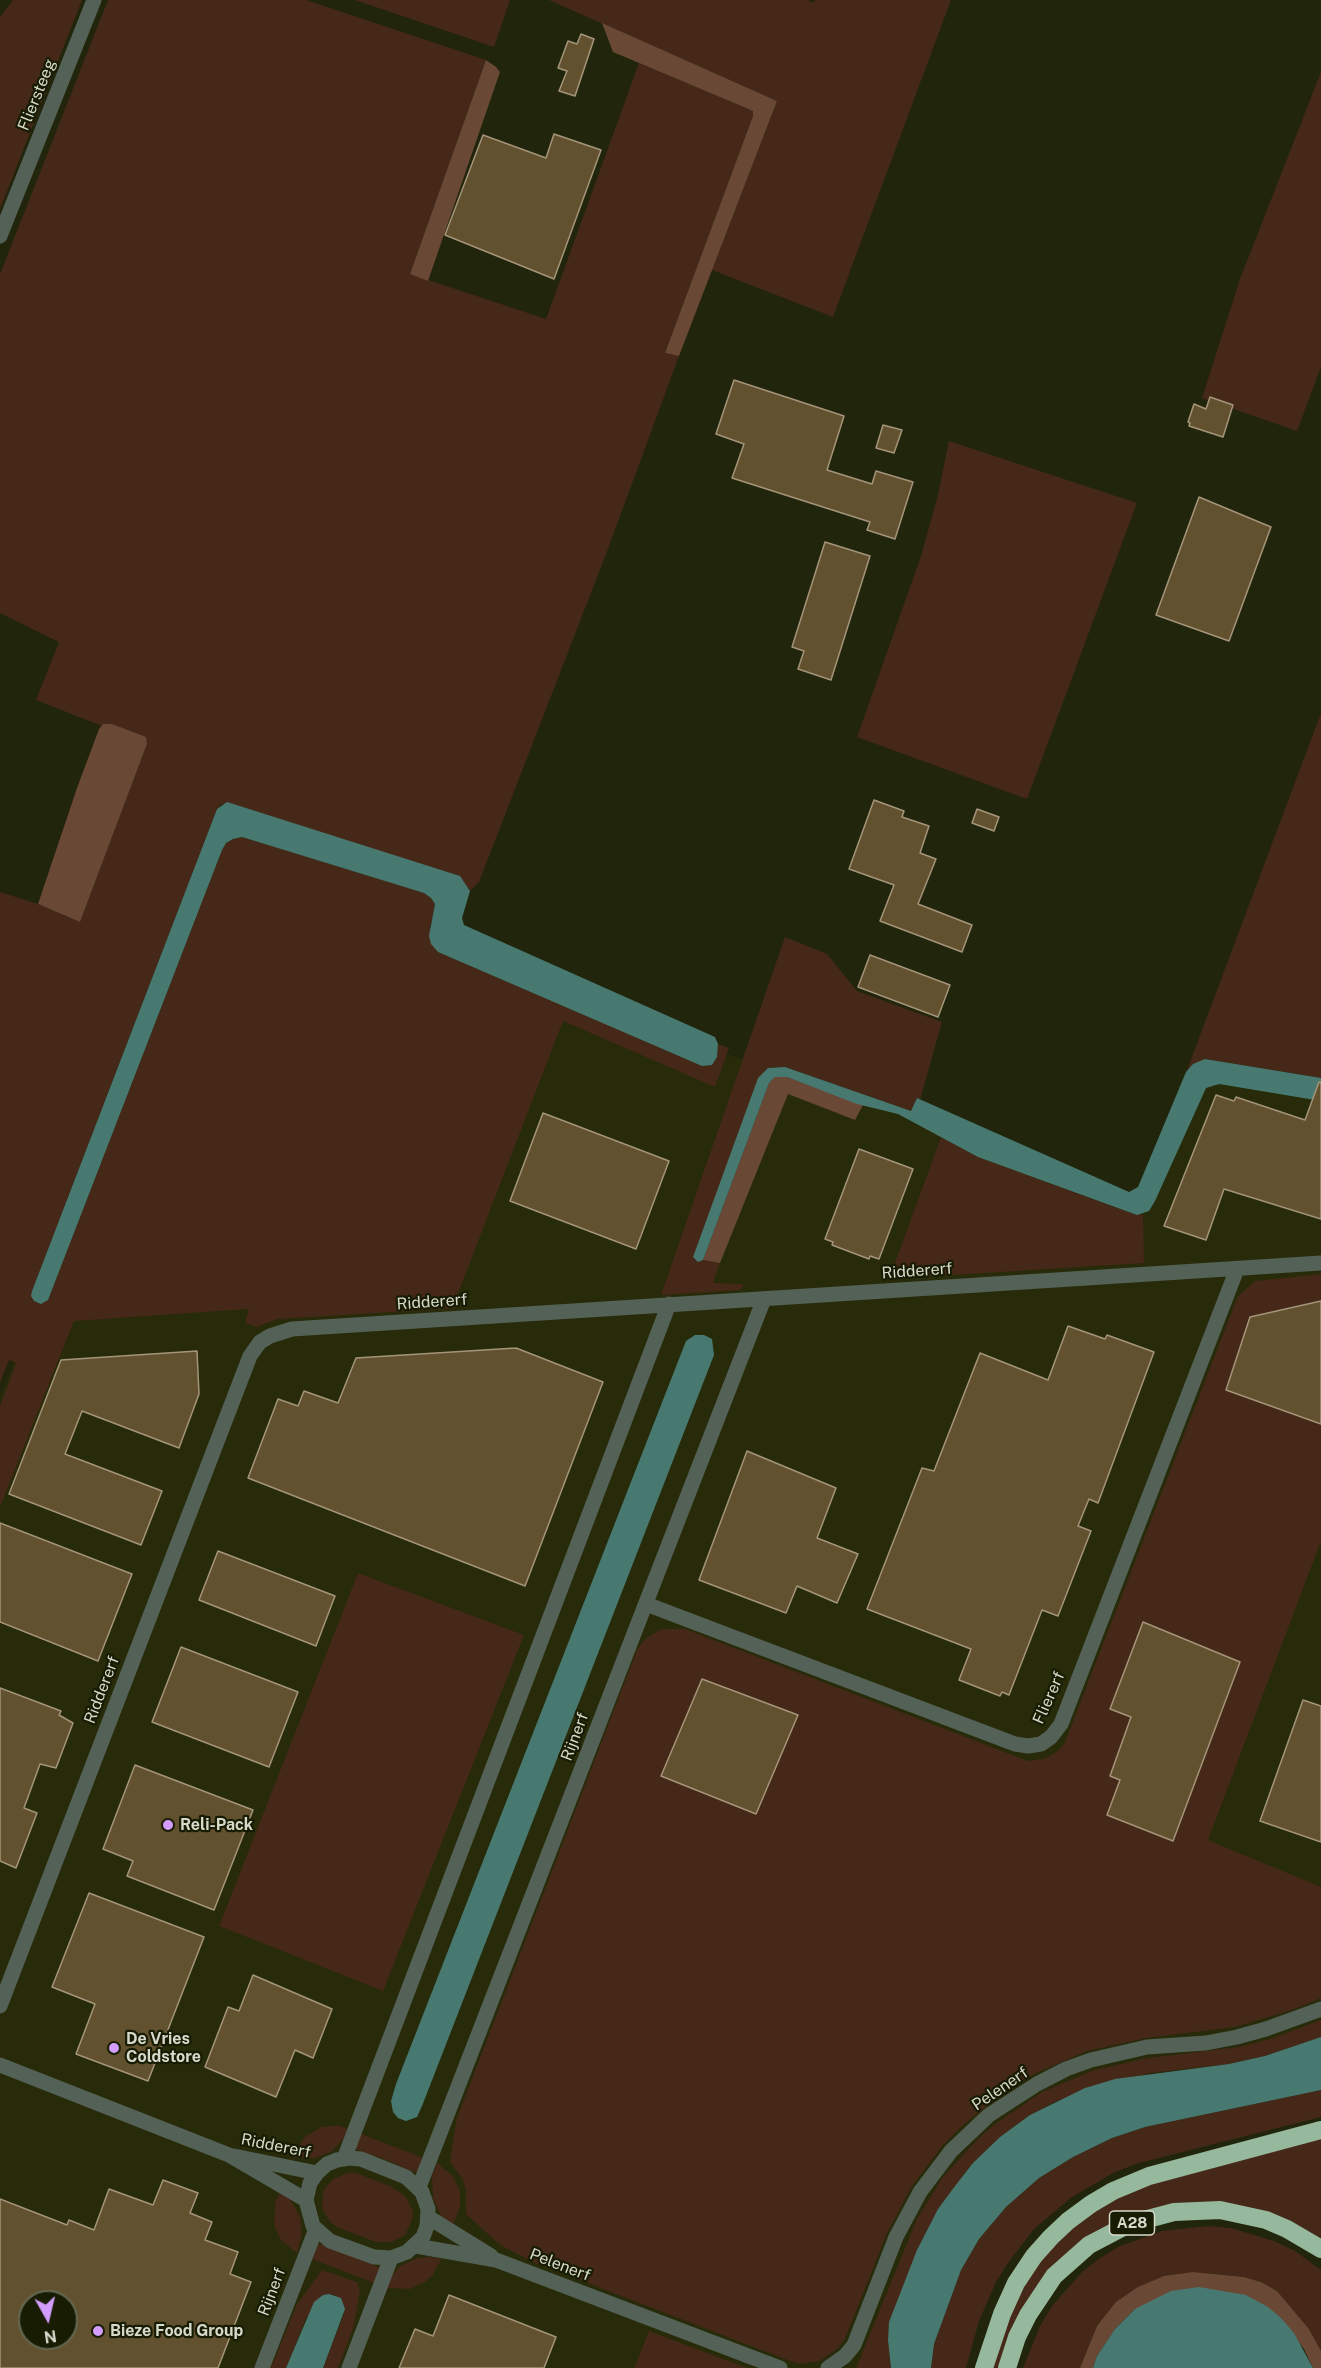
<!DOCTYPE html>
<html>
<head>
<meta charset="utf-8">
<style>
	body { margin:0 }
	#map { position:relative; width:1321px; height:2368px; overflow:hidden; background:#21250b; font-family:"Public Sans",sans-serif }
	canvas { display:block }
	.north { position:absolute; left:18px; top:2290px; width:60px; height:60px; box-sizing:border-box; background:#181c03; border:2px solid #646853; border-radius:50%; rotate:172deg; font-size:16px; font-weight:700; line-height:24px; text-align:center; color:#d7dacb }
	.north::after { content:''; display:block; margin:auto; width:21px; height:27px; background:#d29dfd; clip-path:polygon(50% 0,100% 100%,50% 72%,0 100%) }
</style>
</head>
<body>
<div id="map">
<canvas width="1321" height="2368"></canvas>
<div class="north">N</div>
</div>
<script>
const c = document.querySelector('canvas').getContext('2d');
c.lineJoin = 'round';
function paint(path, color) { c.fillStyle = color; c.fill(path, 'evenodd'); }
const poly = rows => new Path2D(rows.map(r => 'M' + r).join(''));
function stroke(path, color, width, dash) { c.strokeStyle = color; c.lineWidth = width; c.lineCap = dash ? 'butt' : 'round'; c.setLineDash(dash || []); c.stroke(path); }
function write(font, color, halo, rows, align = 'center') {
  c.font = font + ' "Public Sans",sans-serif'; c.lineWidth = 4.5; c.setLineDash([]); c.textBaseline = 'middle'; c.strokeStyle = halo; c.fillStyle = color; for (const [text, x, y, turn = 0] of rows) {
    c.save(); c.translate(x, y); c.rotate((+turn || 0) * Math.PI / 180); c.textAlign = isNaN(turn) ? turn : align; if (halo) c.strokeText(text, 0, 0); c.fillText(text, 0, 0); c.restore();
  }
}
const built = poly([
	[226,816,450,948,723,1053,915,1115,1138,1203,1205,1067,1321,1088,1321,2050,1149,2087,901,2368,0,2368,0,1397],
	[30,2302,66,2302,66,2338,30,2338]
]);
const green = poly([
	[13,0,82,0,0,209,0,17],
	[108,0,306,0,486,60,410,274,546,319,639,63,753,111,753,116,665,353,679,356,606,554,479,882,470,891,469,888,222,804,217,809,32,1291,41,1304,48,1300,222,850,226,843,233,839,242,837,424,893,431,898,435,904,435,911,430,926,438,952,702,1066,712,1065,717,1057,718,1044,729,1048,715,1087,563,1021,457,1296,458,1308,277,1319,257,1327,245,1323,249,1309,74,1321,0,1507,0,1406,16,1363,9,1360,0,1383,0,892,38,904,80,922,147,744,146,737,103,724,102,726,36,700,59,642,0,613,0,274],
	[355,0,510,0,494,47],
	[549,0,807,0,814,3,815,0,951,0,833,317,712,270,777,101],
	[1321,72,1321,367,1297,431,1202,398,1240,279],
	[949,441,1137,503,1027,799,857,737,921,556,937,499],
	[1321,713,1321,1078,1205,1059,1187,1070],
	[785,937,827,954,857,991,942,1022,920,1100,917,1098,911,1111,785,1067,768,1068,698,1262,703,1260,720,1263,713,1283,744,1284,740,1290,661,1295],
	[941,1137,978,1157,1136,1215,1143,1214,1144,1263,889,1279],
	[1321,1274,1321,1541,1208,1840,1321,1887,1321,1998,1292,2010,1235,2027,1146,2038,1087,2051,1032,2075,1007,2090,963,2125,944,2144,912,2186,887,2233,845,2339,838,2348,820,2361,801,2364,790,2361,533,2262,500,2245,466,2214,466,2190,463,2180,450,2161,457,2118,637,1650,642,1643,648,1637,662,1629,685,1629,1020,1758,1029,1761,1047,1758,1060,1749,1065,1742,1238,1296,1255,1281],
	[358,1573,524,1635,383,1991,219,1926],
	[1321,2020,1321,2037,1265,2056,1229,2064,1150,2073,1054,2102,1030,2115,1000,2137,973,2163,938,2209,889,2322,888,2340,891,2368,856,2368,917,2219,943,2177,977,2140,995,2124,1042,2092,1094,2070,1148,2058,1239,2047,1270,2039],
	[1321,2090,1321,2117,1139,2163,1115,2172,1072,2197,1034,2229,1008,2263,996,2282,979,2321,966,2368,931,2368,934,2344,961,2270,979,2239,1006,2207,1039,2178,1073,2157,1112,2138,1145,2127],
	[330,2126,340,2126,346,2128,347,2131,344,2138,332,2151,316,2158,294,2158,296,2149,306,2136,321,2127],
	[359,2133,421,2157,423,2159,418,2171,414,2172,382,2158,354,2149],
	[1321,2138,1321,2240,1245,2207,1084,2240,999,2368,991,2368,1009,2314,1037,2263,1070,2228,1113,2198,1152,2183],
	[437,2163,452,2175,460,2191,460,2208,453,2224,441,2216,433,2198,432,2176],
	[348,2173,356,2173,390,2186,405,2196,413,2211,412,2220,405,2235,391,2242,376,2242,337,2227,330,2222,322,2208,323,2191,333,2179],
	[280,2192,290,2199,300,2217,302,2234,297,2253,281,2240,274,2225,275,2203],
	[1208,2226,1231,2228,1274,2241,1295,2251,1321,2270,1321,2351,1309,2329,1277,2291,1261,2282,1244,2277,1193,2272,1097,2326,1080,2368,1023,2368,1040,2326,1052,2306,1082,2272,1100,2258,1120,2246,1162,2231],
	[321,2244,381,2268,374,2283,312,2259,316,2245],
	[428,2257,439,2258,441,2260,432,2276,425,2282,410,2289,387,2288,390,2278,400,2266,417,2258],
	[322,2270,357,2282,360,2290,354,2326,338,2368,323,2368,344,2314,334,2294,329,2294,323,2295,306,2318,286,2368,271,2368,297,2304],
	[649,2331,747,2368,634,2368]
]);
const forest = poly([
	[602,23,777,101,679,356,665,353,753,116,753,111,613,52],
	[486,60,496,67,500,72,428,281,410,274],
	[103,724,112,724,146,737,147,744,80,922,38,904,77,788,99,729],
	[780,1076,787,1077,863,1105,855,1120,788,1094,720,1263,703,1260,769,1083,775,1077],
	[1193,2272,1244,2277,1261,2282,1277,2291,1309,2329,1321,2351,1321,2368,1313,2368,1304,2349,1281,2318,1246,2295,1135,2309,1115,2329,1097,2356,1093,2368,1080,2368,1097,2326,1116,2302,1138,2287,1164,2276]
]);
const water = poly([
	[227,802,460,876,470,891,462,918,464,925,715,1037,718,1044,717,1057,712,1065,702,1066,438,952,431,944,429,936,435,904,431,898,424,893,242,837,233,839,226,843,222,850,48,1300,41,1304,34,1301,31,1296,32,1291,217,809],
	[1205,1059,1321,1078,1321,1101,1219,1084,1206,1088,1155,1201,1149,1211,1137,1215,978,1157,898,1114,857,1104,787,1077,775,1077,769,1083,703,1260,698,1262,693,1257,758,1078,768,1068,785,1067,911,1111,917,1098,1129,1192,1138,1187,1186,1072,1193,1064],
	[695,1335,704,1335,712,1339,714,1355,422,2106,417,2117,406,2121,398,2118,393,2112,391,2101,396,2084,686,1341],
	[1321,2037,1321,2090,1145,2127,1112,2138,1073,2157,1039,2178,1006,2207,979,2239,961,2270,934,2344,931,2368,891,2368,888,2340,889,2322,917,2250,938,2209,955,2186,973,2163,1000,2137,1030,2115,1085,2088,1115,2079,1229,2064,1265,2056],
	[1199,2287,1246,2295,1268,2307,1281,2318,1294,2333,1313,2368,1093,2368,1097,2356,1115,2329,1135,2309,1171,2291],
	[329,2294,341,2298,345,2309,323,2368,286,2368,314,2302,323,2295]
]);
const building = poly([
	[581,34,594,39,575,96,559,91,567,71,558,68,568,41,577,44,581,34],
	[554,134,601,150,554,279,445,235,483,135,546,158,554,134],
	[734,380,844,416,827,470,872,484,876,471,913,482,895,539,867,530,870,522,732,478,744,444,716,434,734,380],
	[1210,397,1233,405,1223,437,1189,426,1190,423,1188,422,1194,404,1206,409,1210,397],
	[883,425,902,430,894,453,876,448,883,425],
	[1199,497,1271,527,1229,641,1156,615,1199,497],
	[825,542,870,556,831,680,798,669,804,651,792,647,825,542],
	[874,800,904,811,902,817,929,826,920,853,936,859,918,904,972,925,962,952,880,921,894,885,849,869,874,800],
	[977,809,999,817,994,831,972,823,977,809],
	[870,955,950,985,938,1017,858,987,870,955],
	[1319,1082,1321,1082,1321,1219,1224,1189,1206,1240,1164,1226,1216,1095,1234,1101,1236,1097,1305,1120,1319,1082],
	[543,1113,669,1161,636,1249,510,1201,543,1113],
	[859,1149,913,1169,879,1259,870,1256,869,1259,832,1245,833,1242,825,1239,859,1149],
	[1321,1301,1321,1424,1226,1390,1250,1317,1321,1301],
	[1068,1326,1105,1339,1107,1335,1154,1352,1098,1503,1089,1499,1078,1526,1091,1531,1058,1616,1042,1610,1009,1695,1002,1692,1000,1696,959,1680,971,1649,867,1609,922,1468,934,1471,980,1353,1048,1380,1068,1326],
	[516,1348,603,1382,525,1586,248,1478,278,1399,298,1406,304,1391,338,1403,356,1358,516,1348],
	[197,1351,199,1394,179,1448,82,1411,65,1454,162,1491,141,1545,9,1494,61,1360,197,1351],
	[747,1451,836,1488,817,1538,858,1554,837,1603,797,1586,786,1613,699,1580,747,1451],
	[0,1523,132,1574,98,1661,0,1622,0,1523],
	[218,1551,335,1596,316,1646,199,1600,218,1551],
	[1143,1622,1240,1662,1173,1841,1107,1815,1120,1780,1110,1776,1131,1717,1110,1709,1143,1622],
	[181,1647,298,1692,269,1767,152,1722,181,1647],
	[702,1679,798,1715,756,1814,661,1776,702,1679],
	[0,1688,61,1711,59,1715,73,1723,56,1768,40,1764,24,1808,37,1813,16,1868,0,1861,0,1688],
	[1303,1700,1321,1706,1321,1842,1260,1821,1303,1700],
	[135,1765,253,1810,214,1910,127,1876,133,1861,103,1849,135,1765],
	[89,1893,204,1937,148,2081,76,2054,95,2004,52,1987,89,1893],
	[253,1975,332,2009,313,2058,295,2050,276,2097,205,2067,228,2007,239,2011,253,1975],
	[163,2180,198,2193,190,2213,212,2222,205,2240,238,2252,230,2274,251,2282,218,2368,0,2368,0,2199,67,2225,69,2220,94,2230,109,2189,153,2205,163,2180],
	[30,2302,66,2302,66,2338,30,2338,30,2302],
	[449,2295,556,2337,544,2368,399,2368,415,2329,433,2336,449,2295]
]);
const street = poly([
	[0,236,94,0],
	[646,1604,1015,1744,1028,1746,1041,1744,1051,1737,1061,1724,1237,1269],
	[0,2006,250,1356,260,1342,270,1336,292,1329,1321,1263],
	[0,2065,229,2155,306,2200],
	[234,2156,317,2173],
	[349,2158,361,2159,406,2177,422,2192,428,2209,427,2226,423,2237,407,2252,391,2258,374,2257,330,2241,313,2226,306,2200,310,2183,317,2173,327,2164,337,2160,349,2158],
	[344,2159,669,1304],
	[419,2187,764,1299],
	[428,2217,491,2256],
	[416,2246,496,2260,780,2368],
	[262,2368,316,2229],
	[349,2368,391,2258],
	[828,2368,845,2356,854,2345,896,2237,920,2192,951,2151,989,2115,1037,2084,1066,2069,1091,2060,1147,2047,1206,2043,1237,2037,1266,2029,1321,2009]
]);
const highway = poly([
	[984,2368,1002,2314,1016,2283,1034,2256,1051,2237,1068,2221,1091,2204,1113,2191,1149,2176,1321,2130],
	[1007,2368,1017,2337,1028,2315,1054,2276,1089,2245,1129,2224,1174,2212,1220,2210,1266,2220,1287,2229,1321,2249]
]);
const markers = [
	[168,1825,6,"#d29dfd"],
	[114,2048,6,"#d29dfd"],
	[98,2331,6,"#d29dfd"]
];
const shields = [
	[1132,2223,45]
];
const shieldNames = [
	["A28",1132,2223]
];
const streetNames = [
	["Fliersteeg",37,95,-68],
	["Riddererf",917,1271,-4],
	["Riddererf",432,1302,-4],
	["Riddererf",102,1690,-69],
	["Fliererf",1049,1698,-66],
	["Rijnerf",575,1737,-69],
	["Pelenerf",1000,2089,-34],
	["Riddererf",276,2146,11],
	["Pelenerf",560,2265,21],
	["Rijnerf",272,2292,-69]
];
const poiNames = [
	["Reli-Pack",180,1825],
	["De Vries",126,2039],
	["Coldstore",126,2057],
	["Bieze Food Group",110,2331]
];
paint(built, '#272b09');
paint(green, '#452818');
paint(forest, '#694836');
paint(water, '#487971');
paint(building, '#62512f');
stroke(building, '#a4957a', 1.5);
stroke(street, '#546156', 15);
stroke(highway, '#96b89c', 18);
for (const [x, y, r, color] of markers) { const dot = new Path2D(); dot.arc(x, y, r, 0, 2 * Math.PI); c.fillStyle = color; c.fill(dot); stroke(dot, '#181c03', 2); }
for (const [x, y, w] of shields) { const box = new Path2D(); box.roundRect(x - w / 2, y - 12, w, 24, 4.5); c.fillStyle = '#181c03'; c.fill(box); stroke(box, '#d7dacb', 1.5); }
write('bold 15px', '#d7dacb', null, shieldNames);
write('16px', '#d7dacb', '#181c03', streetNames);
write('bold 16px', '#d7dacb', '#181c03', poiNames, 'left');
</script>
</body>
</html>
